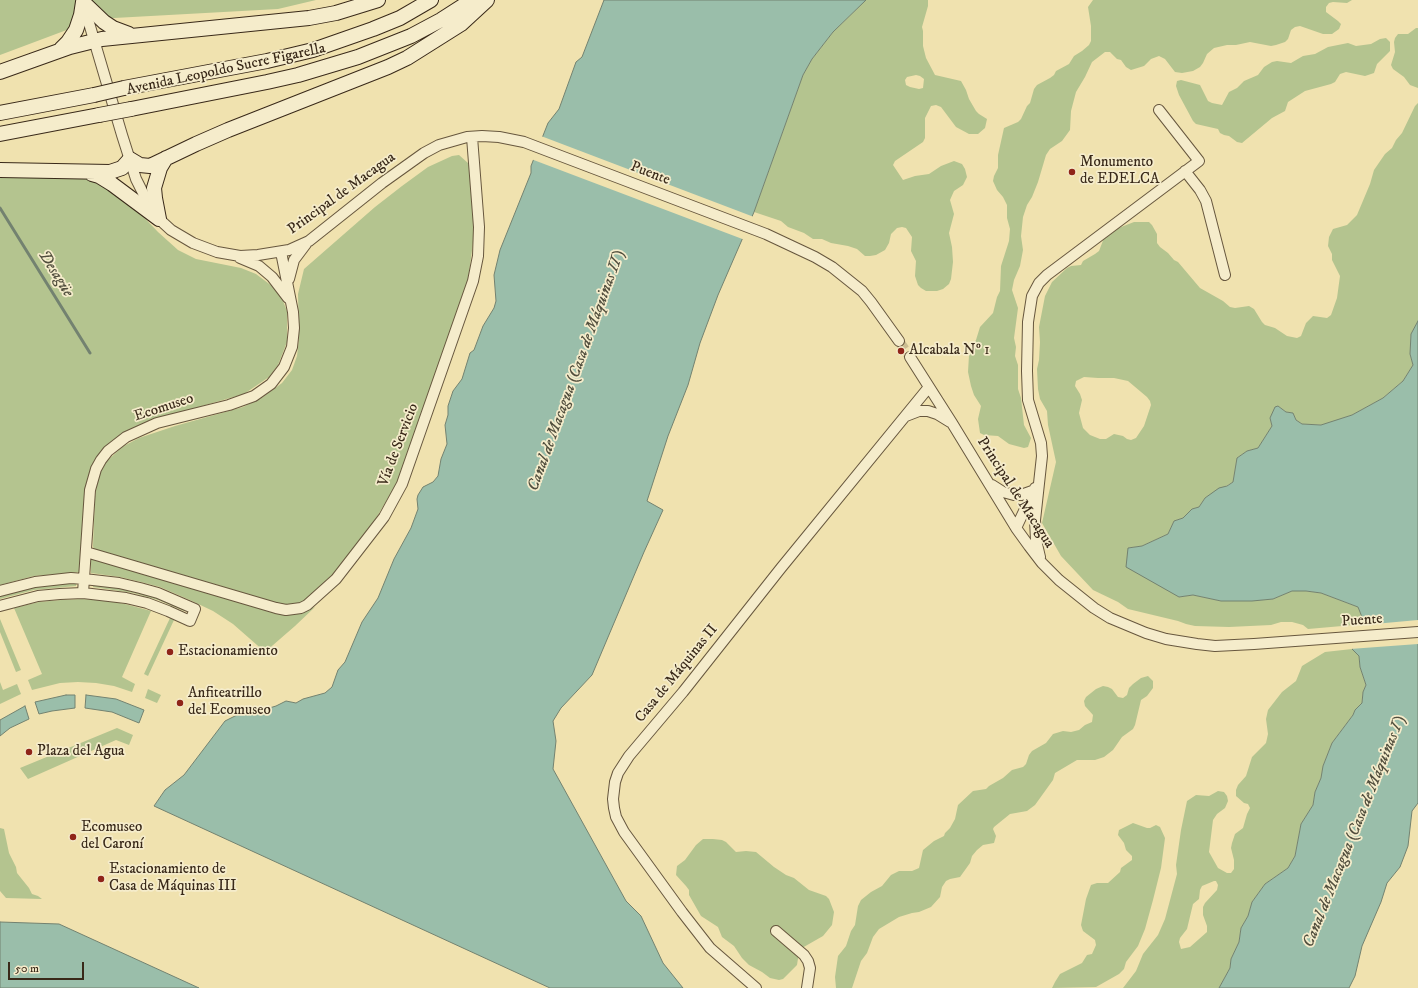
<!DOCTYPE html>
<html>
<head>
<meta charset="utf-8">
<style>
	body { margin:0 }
	#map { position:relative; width:1418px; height:988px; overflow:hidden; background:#f0e2af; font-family:"IM FELL DW Pica",serif }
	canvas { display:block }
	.scale { position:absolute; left:8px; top:962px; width:76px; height:18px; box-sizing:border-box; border:2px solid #392919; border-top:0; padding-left:5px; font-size:12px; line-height:14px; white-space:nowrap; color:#392919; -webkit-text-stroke:3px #f5eccb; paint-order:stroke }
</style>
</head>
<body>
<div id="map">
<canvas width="1418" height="988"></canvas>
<div class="scale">50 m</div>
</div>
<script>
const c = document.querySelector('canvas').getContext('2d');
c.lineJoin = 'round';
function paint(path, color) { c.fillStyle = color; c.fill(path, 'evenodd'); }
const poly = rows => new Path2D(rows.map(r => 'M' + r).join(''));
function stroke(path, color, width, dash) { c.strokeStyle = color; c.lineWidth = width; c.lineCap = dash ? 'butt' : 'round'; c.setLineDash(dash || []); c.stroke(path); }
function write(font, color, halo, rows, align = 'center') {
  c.font = font + ' "IM FELL DW Pica",serif'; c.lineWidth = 3.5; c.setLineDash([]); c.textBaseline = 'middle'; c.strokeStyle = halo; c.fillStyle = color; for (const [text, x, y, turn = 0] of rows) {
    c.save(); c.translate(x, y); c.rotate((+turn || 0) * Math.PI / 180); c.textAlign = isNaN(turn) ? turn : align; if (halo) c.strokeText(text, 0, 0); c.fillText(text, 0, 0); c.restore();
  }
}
const green = poly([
	[0,0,316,0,278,9,96,19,0,55],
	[866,0,928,0,928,6,922,27,923,31,923,46,926,58,935,75,961,81,966,90,969,99,976,111,979,114,987,119,985,128,978,134,969,134,956,127,941,107,936,105,931,106,925,118,925,138,923,142,895,161,893,165,903,180,915,176,929,174,941,166,954,161,962,164,965,169,967,177,963,185,954,191,950,200,954,214,949,233,952,247,953,262,951,279,949,284,943,289,937,291,926,291,921,288,918,285,915,276,916,261,911,251,912,237,906,228,902,227,897,228,891,234,889,243,885,250,876,255,870,256,865,256,857,249,848,246,831,243,822,239,813,239,804,233,788,227,781,221,754,212,803,75,812,59,833,32],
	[916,75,920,76,924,79,923,88,919,89,910,87,906,85,905,80,907,77],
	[1093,0,1352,0,1347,3,1333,2,1329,3,1326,7,1326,12,1338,21,1341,24,1339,29,1332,34,1323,34,1300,26,1295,27,1291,30,1288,39,1285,42,1276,45,1271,46,1250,42,1236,45,1227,45,1214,48,1207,54,1203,63,1200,67,1193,71,1182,73,1175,72,1165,59,1159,56,1151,59,1144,66,1131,70,1126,67,1121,60,1117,59,1110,52,1105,52,1092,62,1085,77,1076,92,1071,111,1070,130,1062,141,1050,149,1046,155,1038,182,1032,197,1027,205,1023,217,1021,236,1023,250,1020,266,1014,280,1012,290,1018,308,1014,338,1016,347,1015,356,1018,365,1018,389,1021,398,1024,425,1031,438,1028,447,1024,448,1009,444,998,436,984,435,980,433,978,419,981,406,974,395,971,386,968,372,969,355,972,346,976,340,980,327,993,313,997,297,1000,291,1001,266,1009,241,1010,229,1007,218,1007,205,1003,197,997,190,993,181,994,176,998,168,998,155,1004,128,1018,122,1021,119,1027,106,1030,103,1034,89,1037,85,1050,78,1054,75,1056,71,1069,64,1074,56,1082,51,1089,45,1091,41,1091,26,1088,7],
	[1416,28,1418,28,1418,88,1410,85,1404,77,1393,69,1391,65,1395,52,1394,42,1395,38,1398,34,1408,34],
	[1386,38,1390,42,1390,51,1377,64,1374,73,1365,76,1346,72,1340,74,1335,82,1331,84,1305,91,1288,102,1285,111,1272,118,1242,143,1237,142,1229,136,1224,135,1220,133,1218,129,1196,124,1193,121,1179,95,1176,86,1177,81,1181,80,1200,85,1208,101,1212,103,1222,105,1229,92,1237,88,1244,81,1258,75,1264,67,1272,62,1277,61,1291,63,1303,56,1315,54,1328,47,1348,43,1356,46,1371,44,1380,39],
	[1418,103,1418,321,1411,335,1410,354,1413,365,1403,381,1383,398,1352,415,1324,425,1302,424,1296,420,1293,413,1286,412,1278,406,1270,418,1272,426,1258,448,1247,451,1237,458,1233,482,1205,498,1199,507,1192,509,1183,518,1174,521,1168,534,1142,546,1128,548,1179,597,1193,595,1221,601,1273,599,1292,591,1306,591,1321,593,1358,607,1365,624,1308,629,1303,625,1292,622,1281,622,1271,625,1229,627,1195,626,1186,624,1178,621,1128,609,1118,602,1093,590,1061,556,1042,523,1056,462,1048,425,1047,411,1040,399,1038,389,1037,369,1039,360,1040,342,1039,327,1045,296,1052,282,1067,268,1071,266,1081,265,1083,261,1095,254,1099,251,1104,238,1116,229,1134,222,1149,222,1152,225,1157,234,1157,243,1160,247,1168,253,1174,260,1178,262,1200,288,1223,301,1230,307,1235,308,1249,306,1254,309,1262,322,1265,325,1275,328,1287,336,1297,338,1301,336,1306,323,1313,316,1327,318,1331,315,1337,298,1340,276,1332,260,1332,254,1328,246,1329,237,1333,229,1347,225,1357,215,1370,184,1374,170,1385,154,1392,148,1396,140,1402,133,1415,106],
	[1084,377,1098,378,1114,378,1128,381,1147,397,1150,401,1151,405,1144,426,1136,438,1131,440,1127,439,1123,436,1114,434,1106,439,1100,439,1090,435,1083,428,1079,413,1082,400,1080,394,1075,386,1076,381],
	[459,155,468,163,471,170,474,235,468,281,405,465,397,483,372,525,337,570,311,597,300,603,293,605,281,604,221,586,94,550,93,546,95,496,99,475,105,463,122,447,139,438,175,426,243,407,263,397,282,383,292,370,297,356,299,338,298,294,304,269,375,207,402,186,428,167,452,156],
	[0,175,89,178,105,186,134,207,158,232,178,250,196,259,241,268,256,274,276,289,283,301,287,311,287,342,278,365,269,377,244,394,153,420,124,432,109,443,98,457,88,477,84,500,81,572,34,576,0,585],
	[95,557,301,612,315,607,295,626,265,652,233,624,213,611,192,601,160,587,141,582,120,577,91,573,91,560],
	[61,583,76,583,76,586,34,590,0,599,0,596,20,590],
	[93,584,105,585,147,594,185,609,184,611,158,600,133,593,93,587],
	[82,599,104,600,125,604,151,611,122,677,135,684,132,692,114,686,96,683,78,682,60,683,32,690,28,680,42,674,14,608,39,602,61,600],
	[170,618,174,620,148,676,144,674],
	[0,619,21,670,16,672,0,632],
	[1352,649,1359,655,1360,667,1366,685,1363,692,1362,703,1355,710,1353,715,1332,743,1323,766,1321,778,1315,792,1313,805,1301,824,1295,856,1288,868,1265,884,1252,902,1248,916,1241,928,1239,942,1231,959,1230,968,1219,988,1123,988,1136,971,1143,954,1158,935,1165,919,1177,874,1176,865,1181,830,1187,801,1196,795,1209,796,1218,791,1224,792,1227,796,1228,801,1225,808,1217,814,1213,820,1209,852,1218,868,1227,873,1231,873,1234,869,1234,860,1231,848,1232,843,1235,834,1243,828,1247,814,1250,808,1248,804,1244,803,1236,796,1236,790,1238,785,1246,776,1252,757,1266,743,1268,734,1266,719,1268,710,1282,692,1296,681,1302,666,1325,652],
	[1214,881,1216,881,1218,885,1217,890,1205,903,1203,907,1203,915,1207,926,1207,932,1190,947,1181,949,1179,942,1180,938,1187,929,1193,904,1199,899,1200,890,1202,886],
	[1148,676,1153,681,1153,688,1147,696,1141,700,1135,725,1133,729,1122,737,1113,750,1104,757,1095,760,1077,760,1055,773,1053,780,1035,805,1027,811,1010,814,994,827,993,829,996,836,994,843,983,845,977,850,972,856,970,863,960,877,950,879,946,881,942,887,940,897,931,907,919,912,912,913,899,917,879,929,873,937,867,953,861,961,852,988,836,988,835,977,838,956,846,946,851,931,855,925,858,906,861,900,871,892,882,886,891,875,899,871,912,871,919,868,923,850,934,841,944,836,945,833,950,828,955,819,958,805,973,791,986,789,989,786,1003,778,1012,770,1023,767,1026,764,1029,755,1032,751,1046,743,1053,734,1063,731,1071,732,1079,730,1085,725,1092,722,1093,715,1085,706,1084,701,1086,697,1096,689,1103,686,1108,687,1112,689,1118,697,1123,698,1127,695,1129,688,1133,684,1141,678],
	[0,682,3,690,17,684,21,694,0,704],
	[148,689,161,695,157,703,145,698],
	[117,728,133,735,129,745,116,740,28,779,20,768],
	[1133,823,1147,828,1150,828,1156,825,1160,827,1165,838,1161,868,1153,900,1145,929,1138,946,1126,962,1124,969,1119,974,1096,987,1052,988,1055,982,1060,974,1082,963,1087,955,1092,954,1096,945,1095,940,1083,931,1081,925,1086,899,1091,885,1097,883,1108,883,1120,872,1121,868,1132,860,1132,856,1126,850,1124,843,1118,835,1119,830],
	[0,828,4,829,9,853,16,867,17,873,29,888,32,894,38,896,42,899,6,898,0,891],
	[703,839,713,839,722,840,726,842,736,852,746,851,756,852,774,867,786,875,794,878,809,890,826,896,829,899,834,912,832,925,823,936,802,948,799,952,797,965,783,979,779,980,770,978,762,972,749,965,742,958,734,946,722,937,718,927,701,916,689,895,689,890,686,886,676,875,677,866,685,860,696,845]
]);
const water = poly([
	[604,0,866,0,833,32,812,59,803,75,754,212,718,295,700,343,688,385,668,436,647,501,663,510,644,552,592,675,561,708,553,721,556,741,553,769,626,901,641,916,663,963,683,988,550,988,154,806,165,790,184,775,225,721,237,715,253,713,276,706,286,701,296,703,303,699,325,693,332,687,338,670,345,662,362,622,378,598,394,559,411,528,418,509,417,499,418,495,423,487,433,482,438,476,441,459,447,444,445,425,448,415,448,406,453,391,462,379,470,353,474,350,483,326,494,308,496,301,494,275,500,250,531,173,531,166,548,123,559,109,576,62,582,57,604,0],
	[1418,321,1418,803,1412,811,1408,846,1400,867,1387,883,1381,902,1362,946,1355,976,1349,988,1219,988,1230,968,1231,959,1239,942,1241,928,1248,916,1252,902,1265,884,1288,868,1295,856,1301,824,1313,805,1315,792,1321,778,1323,766,1332,743,1353,715,1355,710,1362,703,1363,692,1366,685,1360,667,1359,656,1352,649,1366,627,1358,607,1321,593,1306,591,1292,591,1273,599,1252,601,1221,601,1193,595,1179,597,1126,567,1128,548,1142,546,1168,534,1174,521,1183,518,1192,509,1199,507,1205,498,1219,488,1227,486,1233,482,1237,458,1247,451,1258,448,1272,426,1270,418,1275,407,1278,406,1286,412,1293,413,1296,420,1302,424,1321,425,1352,415,1383,398,1403,381,1413,365,1410,354,1411,334,1418,321],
	[66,695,75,695,75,708,52,711,39,714,35,702,66,695],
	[86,695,116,699,144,710,139,723,112,712,85,708,86,695],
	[25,706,29,719,10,728,0,736,0,720,25,706],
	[0,922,59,924,199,988,0,988,0,922]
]);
const pier = poly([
	[541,136,754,217,745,240,531,159],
	[1418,620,1418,644,1350,649,1350,645,1364,627,1363,625]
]);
const stream = poly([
	[0,208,90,353]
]);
const streetTunnel = poly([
	[899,341,910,357]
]);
const street = poly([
	[84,6,122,135,136,179,150,207,159,219,171,230,193,243,217,252,240,256,258,255,289,250,309,241,382,183,424,153,439,145,467,137,482,136,499,137,524,142,766,234,815,257,832,267,862,291,871,302,899,341],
	[1185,171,1200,190,1206,201,1225,275],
	[240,258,259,266,272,277,288,298],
	[289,279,294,260,306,244],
	[910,357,952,423,1016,528,1029,546,1042,563,1059,580,1094,608,1110,618,1146,633,1166,639,1197,644,1215,646,1254,644,1418,632],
	[906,416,919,411,928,411,937,414,950,422],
	[992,485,1003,492,1014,495,1021,495,1035,490],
	[1016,528,1035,488],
	[86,552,276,608,286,610,301,608,307,605,336,579,384,517,402,484,473,281,478,256,479,227,472,137],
	[1040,557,1036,540,1035,520,1042,456,1041,443,1028,400,1027,371,1028,322,1032,296,1039,283,1047,275,1199,161,1159,110],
	[0,591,35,582,71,578,84,579,119,583,140,588,158,593,195,609,190,621,168,611,147,603,126,598,83,593,60,594,38,596,0,606],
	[83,593,90,490,96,469,101,460,108,451,126,437,157,423,229,405,254,396,271,384,284,367,292,347,294,328,293,312,281,252],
	[776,931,804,955,808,961,810,968,807,988],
	[756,988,710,948,682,912,624,832,616,817,614,808,613,799,615,782,618,773,629,756,683,692,781,568,929,387]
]);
const secondary = poly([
	[83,2,104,22,113,28,129,34],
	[61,49,68,42,76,30,81,15,83,2],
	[0,72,70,47,102,39,309,18,336,13,378,0],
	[124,88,267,61,313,50,373,29,400,18,431,0],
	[131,109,267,82,298,75,358,57,411,36,441,20,472,0],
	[0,113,94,95],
	[0,134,99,115],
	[0,170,110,172,122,168,130,159,140,165,150,166,196,144,228,130,388,67,407,58,461,24,487,0],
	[92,174,99,176,112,184,159,219],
	[159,219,155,198,154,188,160,168,166,158]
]);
const secondaryBridge = poly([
	[94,95,124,88],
	[99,115,131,109]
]);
const markers = [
	[1072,172,4,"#8f2418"],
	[901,351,4,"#8f2418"],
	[170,652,4,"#8f2418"],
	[180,703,4,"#8f2418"],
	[29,752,4,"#8f2418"],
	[73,837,4,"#8f2418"],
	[101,879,4,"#8f2418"]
];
const streetNames = [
	["Avenida Leopoldo Sucre Figarella",226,70,-12],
	["Puente",650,174,21],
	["Principal de Macagua",342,194,-36],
	["Ecomuseo",164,408,-18],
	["Vía de Servicio",399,445,-69],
	["Principal de Macagua",1015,493,57],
	["Puente",1362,621,-4],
	["Casa de Máquinas II",677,674,-51]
];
const poiNames = [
	["Monumento",1080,163],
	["de EDELCA",1080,180],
	["Alcabala Nº 1",909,351],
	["Estacionamiento",178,652],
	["Anfiteatrillo",188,694],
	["del Ecomuseo",188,711],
	["Plaza del Agua",37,752],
	["Ecomuseo",81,828],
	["del Caroní",81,845],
	["Estacionamiento de",109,870],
	["Casa de Máquinas III",109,887]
];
const waterNames = [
	["Desagüe",55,274,58],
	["Canal de Macagua (Casa de Máquinas II)",577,371,-70],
	["Canal de Macagua (Casa de Máquinas I)",1355,832,-68]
];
paint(green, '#b4c48f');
paint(water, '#9abeaa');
stroke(water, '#738270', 1);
paint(pier, '#f0e2af');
stroke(stream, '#738270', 3);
stroke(streetTunnel, '#cbbd91', 10, [10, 5]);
stroke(street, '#67573e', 12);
stroke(secondary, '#392919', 16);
stroke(street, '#f5eccb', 10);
stroke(secondary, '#f5eccb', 14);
stroke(secondaryBridge, '#392919', 16, []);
stroke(secondaryBridge, '#f5eccb', 14);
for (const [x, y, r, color] of markers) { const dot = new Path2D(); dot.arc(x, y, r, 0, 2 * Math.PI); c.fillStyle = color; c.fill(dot); stroke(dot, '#f5eccb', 1.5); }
write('15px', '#392919', '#f5eccb', streetNames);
write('15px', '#392919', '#f5eccb', poiNames, 'left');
write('italic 16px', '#514e3d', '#f5eccb', waterNames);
</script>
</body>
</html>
